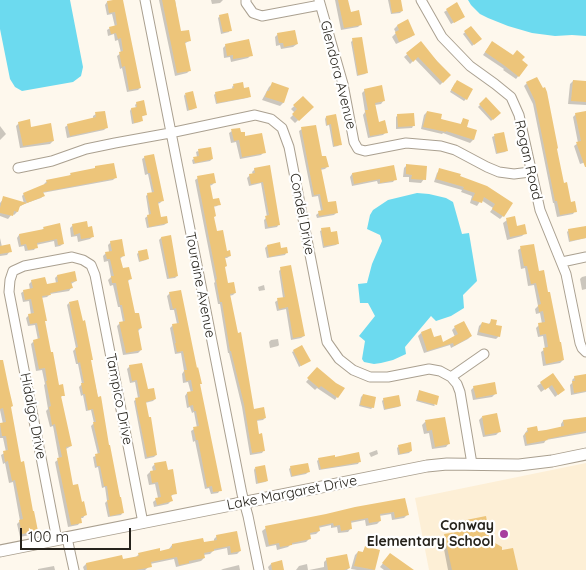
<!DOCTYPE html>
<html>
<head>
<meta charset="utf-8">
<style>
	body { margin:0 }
	#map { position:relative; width:586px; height:570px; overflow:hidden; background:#fef8ed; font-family:Quicksand,sans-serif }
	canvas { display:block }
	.scale { position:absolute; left:20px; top:528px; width:111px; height:22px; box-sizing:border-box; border:2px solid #26231c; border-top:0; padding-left:6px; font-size:15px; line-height:18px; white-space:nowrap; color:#26231c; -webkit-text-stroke:4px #fff; paint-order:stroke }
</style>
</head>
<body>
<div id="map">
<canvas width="586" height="570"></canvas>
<div class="scale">100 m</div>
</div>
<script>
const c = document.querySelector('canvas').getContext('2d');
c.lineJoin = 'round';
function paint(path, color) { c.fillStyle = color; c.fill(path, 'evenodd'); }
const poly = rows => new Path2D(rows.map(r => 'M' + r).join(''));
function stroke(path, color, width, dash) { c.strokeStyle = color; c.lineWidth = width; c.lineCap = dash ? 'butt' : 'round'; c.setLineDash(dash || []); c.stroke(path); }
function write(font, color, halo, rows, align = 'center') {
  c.font = font + ' Quicksand,sans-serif'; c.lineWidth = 4.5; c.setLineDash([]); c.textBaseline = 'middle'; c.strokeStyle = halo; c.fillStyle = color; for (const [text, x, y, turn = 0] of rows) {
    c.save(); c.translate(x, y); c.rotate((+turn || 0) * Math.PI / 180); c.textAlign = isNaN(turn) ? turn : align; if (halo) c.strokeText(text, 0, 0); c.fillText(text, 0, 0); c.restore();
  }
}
const built = poly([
	[586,463,586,570,429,570,415,498]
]);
const water = poly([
	[0,0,70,0,83,67,81,76,73,82,22,91,15,87,10,79,0,29],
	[468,0,586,0,586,36,572,35,555,36,532,33,508,26,488,18,480,14,471,5],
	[417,193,429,194,446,198,453,202,462,234,469,233,477,281,463,295,464,308,451,316,436,321,431,316,405,347,406,354,393,360,381,363,374,364,364,362,362,359,365,341,359,336,375,316,368,303,360,303,358,284,367,283,372,264,382,241,380,235,367,229,370,215,373,210,388,200]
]);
const shadow = poly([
	[122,0,140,88,138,90,127,92,122,68,120,69,117,56,121,53,118,40,115,41,114,34,108,36,107,30,110,28,115,27,112,14,107,15,105,5,107,2],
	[159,0,175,0,180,32,189,41,184,44,190,70,187,73,175,76],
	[211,0,223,0,220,3,212,4],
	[335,0,347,0,350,13,360,25,358,27,341,30],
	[388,0,400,0,402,11,400,13,391,14],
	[457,4,462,18,451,24,444,12],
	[220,16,230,30,229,32,221,34,218,18],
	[407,21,414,34,411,37,396,44,392,37,396,33,394,29,397,26],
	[471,27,480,39,472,46,463,34],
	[278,34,297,44,293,47,281,49,280,45,276,46,275,37],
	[353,40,367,72,365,74,357,76,351,42],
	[420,43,450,75,440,85,415,59,410,64,404,57],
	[226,45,251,55,248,58,231,62,230,57,224,58,223,48],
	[490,45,520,60,527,65,516,79,503,70,504,69,483,55],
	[536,78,556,149,563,184,570,204,575,211,573,214,557,217,554,203,553,203,533,104,524,86,527,83],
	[573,81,586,82,586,105,568,104,570,84],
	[455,83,466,99,464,101,450,92],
	[272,84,287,89,283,103,280,106,262,100,269,87],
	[234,85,243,89,249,97,247,98,216,104,214,95,216,93,233,90,232,87],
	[365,90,384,100,381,104,375,105,378,123,386,132,383,135,368,138,363,115,365,112,362,93],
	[185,94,195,108,194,109,187,111,184,96],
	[303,98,312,107,295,123,290,118,295,113,291,109],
	[486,99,499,113,491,121,478,107],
	[137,103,145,115,141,117,142,120,140,122,132,124,130,111,131,109,136,108,135,105],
	[427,112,440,119,460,125,463,120,466,127,476,131,473,140,470,143,443,133,442,134,421,129,424,115],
	[586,112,586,162,580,164,574,146,578,143,573,117,576,114],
	[96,114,107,127,104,130,67,138,65,127,68,125,93,119,93,116],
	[398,115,413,126,412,128,396,129,396,117],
	[335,116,340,144,338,146,333,147,329,125,326,126,325,119,326,117],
	[19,123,30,128,53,141,50,144,20,148,16,126],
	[0,126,6,134,0,140],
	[302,129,327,167,325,169,320,170,327,204,337,212,334,215,317,218,316,215,321,211,318,196,312,197,299,131],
	[232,131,244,137,264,152,261,155,240,159,236,142,231,143,229,133],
	[503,134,507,150,505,152,496,154,492,137,494,136],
	[198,151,212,159,210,161,193,164,192,160,197,157,196,152],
	[145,157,162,201,160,203,157,204,160,218,167,223,164,225,147,228,145,218,149,215,146,196,148,194,152,193,148,174,145,175,142,159],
	[407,165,424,179,421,183,409,182,409,177,403,177,404,168],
	[269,166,279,224,277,227,265,229,264,220,267,217,261,183,249,186,247,178,250,175,253,175,252,172,255,169],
	[96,167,115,178,113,180,42,193,43,196,41,198,24,204,19,207,17,212,14,215,12,214,8,219,0,216,0,203,4,198,24,204,22,196,24,194,45,186,44,184,47,181,68,177,71,174,93,170],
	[440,170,487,187,503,216,500,219,490,212,493,208,481,200,477,206,470,203,472,196,461,192,462,190,434,182,437,173],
	[352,174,395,179,393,182,378,184,377,181,352,186,350,177],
	[198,178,214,183,212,185,209,186,212,201,219,204,217,206,213,207,213,218,216,232,226,252,230,256,227,258,224,258,224,268,227,285,235,293,233,295,229,296,253,410,265,418,263,420,256,421,258,435,264,450,262,453,250,455,242,407,229,353,228,353,220,304,218,304,214,283,215,282,195,180],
	[507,220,516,227,525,233,522,236,507,240,503,223],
	[73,225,87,228,93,236,90,239,78,242,77,236,71,237,70,228],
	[586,227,586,238,569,242,567,232,569,230],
	[44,228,63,244,60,246,55,247,54,241,36,245,36,247,34,250,25,251,24,246,19,247,17,238,19,235,41,231],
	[322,230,330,234,338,243,336,245,323,248,320,231],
	[170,237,177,276,175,278,167,279,159,240,161,238],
	[0,238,2,247,10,251,7,255,0,256],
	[111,242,124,255,120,259,122,270,130,279,127,282,134,315,141,328,138,331,141,350,138,353,123,355,117,326,120,323,123,322,120,307,118,307,113,285,110,286,108,280,111,277,108,261,104,262,103,256,106,253,109,252,108,245],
	[267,246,280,250,286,253,285,255,267,258,265,248],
	[521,248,538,272,563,360,560,363,543,366,541,352,545,349,543,336,538,337,536,328,539,325,542,324,540,313,536,314,535,309,538,306,534,285,528,286,525,268,521,269,518,250],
	[139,252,148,258,146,260,139,262,137,254],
	[281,269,304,336,301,338,291,340,286,309,277,311,275,302,278,300,283,298,279,271],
	[57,276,76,281,71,284,71,288,69,291,50,294,47,297,41,298,45,321,44,322,58,387,63,395,60,398,71,446,66,449,72,486,85,515,83,518,80,518,80,522,78,525,68,527,55,462,59,459,53,426,50,427,46,411,48,409,44,385,45,384,42,370,36,371,31,344,34,341,38,340,35,325,28,326,26,318,29,315,31,315,29,301,23,302,21,293,24,291,30,290,29,284,32,281,46,285,56,283,55,278],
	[586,276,586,289,582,290,580,279,582,277],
	[264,285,265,290,259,291,258,287],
	[180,291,220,490,218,493,211,494,209,488,205,489,195,441,193,442,191,431,194,429,197,428,194,412,192,413,190,407,187,408,185,396,187,393,191,393,188,382,183,383,182,374,184,371,181,353,175,354,170,328,173,325,177,324,174,310,170,310,167,296,170,293],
	[69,303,92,359,90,361,123,512,121,515,108,517,105,503,107,501,105,487,102,488,98,467,95,468,93,457,98,455,91,426,94,423,91,410,86,411,83,395,81,396,79,387,82,384,78,364,76,364,73,351,76,348,67,305],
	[492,320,499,336,496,339,477,335,479,326,482,323,488,325],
	[455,327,471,336,468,339,451,348,450,345,424,353,418,336,421,333,442,344,455,337,452,330],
	[278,339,279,345,278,346,270,348,269,342,271,340],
	[294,351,307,362,299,367,292,352],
	[0,362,20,464,37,531,34,534,20,537,17,524,20,521,13,482,9,483,5,463,3,464,1,455,6,452,3,438,0,438,0,425,3,424,0,410],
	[130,366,147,391,155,399,153,401,145,403,156,455,154,457,145,459,134,401,138,398,135,382,130,383,127,369],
	[317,369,337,397,335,400,317,388,315,390,306,382],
	[553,374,560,393,555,397,548,387,541,392,537,386],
	[586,375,586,392,571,395,570,385,573,382,572,380,575,377],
	[474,387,495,394,492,397,473,400,471,390],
	[420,392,435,405,434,406,416,401,418,394],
	[363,395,373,407,371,409,359,406,361,397],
	[384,399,400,406,398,407,384,410,382,401],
	[482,417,499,432,496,435,483,437,479,420],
	[444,418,449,443,446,447,432,449,429,433,424,434,422,425,425,422],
	[586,419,586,433,546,440,544,443,525,446,523,436,528,429,537,432,561,428,561,424,563,421],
	[399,446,411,451,409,453,398,455,397,448],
	[377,450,378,454,371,457,369,453],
	[334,458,359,462,358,464,319,470,317,461,319,459],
	[155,464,175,493,170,497,171,501,168,504,154,507,153,502,158,498,155,484,149,485,147,475,150,472,153,471,152,467],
	[291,467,308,472,306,474,291,477,289,469],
	[255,468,267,481,265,482,256,484,254,470],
	[404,499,407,515,404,518,392,520,391,514,379,516,380,521,377,524,366,526,365,520,350,523,351,528,348,532,338,533,337,527,331,528,331,525,318,528,319,531,316,534,309,535,309,539,306,542,290,545,288,547,277,550,276,545,266,547,262,531,266,528],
	[462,522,490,545,501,552,516,570,448,570,442,539,445,536,460,533,458,525],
	[217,536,240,551,237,554,228,555,227,548,213,551,210,554,203,555,204,558,201,561,176,567,174,559,150,564,150,566,145,570,84,570,83,567,86,564,122,561,136,557,139,554,159,552,169,550,169,549,172,545,203,544,214,541,214,539],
	[365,548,379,551,374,570,357,570,351,569,355,555,358,552,362,553],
	[388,557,408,570,384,570,380,567],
	[327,559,349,568,347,570,309,570,324,567,324,562],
	[271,564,283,570,269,570,268,567],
	[307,564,308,570,296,570,299,566],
	[239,565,240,570,221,570,223,569],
	[54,566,55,570,38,570,38,569]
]);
const building = poly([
	[113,0,123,0,141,88,129,90,125,66,122,67,119,52,123,51,121,38,118,39,116,33,111,34,109,27,117,25,115,12,109,13,107,1],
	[162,0,175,0,181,31,189,30,191,41,185,42,191,71,177,73],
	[338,0,348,0,351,12,359,10,362,25,344,28],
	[390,0,401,0,403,11,392,13],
	[457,2,465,17,454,23,446,9],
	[228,13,232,31,223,32,219,15],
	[408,19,415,35,399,42,395,32,399,30,397,25],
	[471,26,482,39,474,45,464,31],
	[295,30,298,44,284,47,283,43,279,43,277,33],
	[362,37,368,73,358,75,352,38],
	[249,39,253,56,233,59,233,55,227,56,225,44],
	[421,41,437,61,451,75,443,83,418,57,413,62,406,53],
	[492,41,513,55,517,50,525,57,522,60,528,65,519,77,505,66,485,52],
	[537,77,543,88,545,87,547,92,558,148,557,149,564,183,567,182,571,202,575,201,577,212,560,215,557,201,555,201,535,101,526,82],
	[457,80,473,89,467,100,451,90],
	[573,80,586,81,586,102,571,101],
	[243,82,244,88,249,87,251,97,217,103,215,92,234,88,233,84],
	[272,82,289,88,284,103,265,97,267,91,269,91],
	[382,85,385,101,375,103,379,122,385,120,388,133,370,136,365,110,368,110,364,89],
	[193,91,197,108,189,110,185,93],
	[303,96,314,107,299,121,292,114,297,109,293,105],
	[486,97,501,113,493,120,479,104],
	[144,100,147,115,142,116,143,121,134,123,131,108,137,107,136,102],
	[105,111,108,128,70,136,67,124,96,117,95,112],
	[427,111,442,114,441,119,461,124,463,118,469,120,467,127,477,130,474,140,446,131,446,132,423,127],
	[586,111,586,167,585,167,576,142,581,141,575,113],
	[414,113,415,126,398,127,397,114],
	[336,114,342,145,334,146,331,124,327,125,326,116],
	[30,119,31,127,51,123,54,141,23,146,18,122],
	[316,125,322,156,326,156,329,167,321,168,328,202,336,201,338,213,319,216,318,211,323,210,320,194,314,195,301,127],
	[240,128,241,132,245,132,245,136,262,133,266,153,242,157,239,140,234,141,231,129],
	[504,132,508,151,497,153,494,134],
	[211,147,213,159,195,163,193,157,199,156,198,149],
	[154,154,164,201,158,202,161,217,167,216,168,223,149,227,147,215,151,214,147,193,154,192,150,173,148,173,144,156],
	[114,163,117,178,43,192,45,196,27,203,23,193,47,183,46,180,71,175,70,173,95,168,95,166],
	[406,164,427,166,426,180,411,179,412,175,406,174],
	[270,165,280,225,268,227,265,216,269,215,263,182,251,184,249,174,255,173,254,168],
	[394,165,397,180,380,183,380,179,354,184,352,173],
	[439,168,461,174,460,176,487,186,513,203,504,217,492,209,495,204,484,197,482,203,472,200,475,193,463,189,464,187,436,179],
	[214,173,216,183,210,184,213,199,219,198,221,205,214,206,216,216,214,217,217,231,223,230,227,251,230,250,231,256,225,257,227,266,225,267,228,283,234,282,236,293,230,294,238,333,241,332,254,409,264,407,266,418,257,420,259,434,262,433,265,451,252,453,244,404,231,351,230,351,222,302,220,302,216,280,217,279,197,176],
	[3,196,27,203,20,206,18,212,14,211,13,216,0,213,0,208],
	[515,216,517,226,525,224,527,234,510,237,506,218],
	[87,221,88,227,92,226,94,237,81,239,80,233,74,235,72,224],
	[60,223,64,244,58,245,57,239,37,243,38,248,28,250,26,244,21,245,19,234,44,229,43,227],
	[586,226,586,238,570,241,568,229],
	[330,227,331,232,337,231,339,244,324,246,321,228],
	[171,235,178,276,169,278,161,237],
	[122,239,125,256,120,257,123,268,129,267,132,279,128,280,135,313,139,313,142,328,138,329,142,350,126,353,119,322,125,321,122,305,120,305,116,283,112,283,111,276,114,276,110,259,107,259,105,252,112,251,110,241],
	[280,242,281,248,287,247,288,253,269,257,267,245],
	[10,244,12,252,0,254,0,246],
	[534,244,539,271,544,270,548,292,550,292,560,342,561,342,564,360,546,364,543,348,548,347,546,334,540,335,538,323,545,322,543,311,539,312,538,305,541,304,536,283,531,284,527,266,524,266,520,246],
	[147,249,149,259,140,261,138,251],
	[291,265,305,336,293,338,288,307,279,309,277,298,285,297,280,267],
	[75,271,77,281,71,282,73,288,50,293,51,295,42,296,47,321,45,321,51,352,53,352,59,385,63,384,65,396,61,396,72,446,66,447,73,485,78,484,82,502,84,501,87,515,81,517,82,523,71,525,57,458,62,457,55,424,52,425,49,407,51,406,46,381,47,381,45,368,39,369,33,340,40,338,37,323,30,324,28,314,34,313,31,299,25,300,23,290,33,288,31,280,45,277,47,284,58,282,57,275],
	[181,290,197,368,198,367,202,384,200,384,222,491,213,492,212,486,207,487,198,440,196,440,193,427,199,426,196,411,194,411,193,405,189,406,187,392,193,391,191,380,186,381,184,370,187,370,183,351,177,352,175,343,176,343,172,324,179,323,176,308,173,309,169,292],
	[78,300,83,321,85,320,93,360,91,360,98,397,101,396,109,445,110,445,120,497,121,497,124,513,110,516,107,500,109,500,107,486,104,486,100,466,97,466,95,454,100,453,93,422,96,422,93,409,88,410,85,394,83,394,81,383,84,383,80,362,78,363,75,348,78,347,69,302],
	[491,319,497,320,496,325,502,326,500,337,479,332,482,322,490,324],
	[464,321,472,336,454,346,453,343,427,351,421,332,431,328,434,337,441,335,443,342,458,334,454,326],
	[302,345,311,361,301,366,293,350],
	[0,360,3,360,9,389,13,406,11,407,21,462,24,461,33,511,34,511,38,531,22,534,19,520,23,519,15,480,12,481,8,461,5,462,3,451,8,450,6,436,2,436,0,424,0,423,6,422,3,408,0,409],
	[142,363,148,389,154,388,156,399,146,402,149,417,151,417,157,455,147,457,135,398,140,397,137,380,132,381,129,365],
	[317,367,336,383,345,388,338,398,321,386,319,388,307,378],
	[553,373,565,390,558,395,552,385,545,390,540,382],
	[586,374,586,391,574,393,572,381,575,381,574,376],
	[495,382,497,394,476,398,473,386],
	[419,390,439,396,437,405,417,400],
	[363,394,376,397,374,408,360,405],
	[399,395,401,406,385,409,383,398],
	[497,413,501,432,485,435,482,416],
	[445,417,450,444,435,447,432,430,427,431,425,420],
	[586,417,586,431,547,439,548,440,527,444,525,433,528,432,527,428,537,426,538,431,546,430,564,426,563,420],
	[411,442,412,451,400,454,398,445],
	[359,452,361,462,321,469,318,458,335,455,335,457],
	[166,461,168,470,173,469,177,494,171,495,173,501,157,505,155,498,161,497,158,482,152,483,150,471,156,470,154,463],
	[308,463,310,472,292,476,290,466],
	[265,465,268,481,258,483,255,467],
	[405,498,409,515,395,518,394,512,380,514,381,521,369,523,368,518,351,521,352,529,341,531,340,525,334,526,333,523,319,526,320,531,310,533,311,539,292,543,292,545,280,547,279,543,269,545,265,526,326,514,355,507],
	[486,516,491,543,495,543,502,547,502,550,513,548,518,570,452,570,444,534,463,531,461,521],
	[237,531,241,551,231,553,230,546,214,549,214,551,204,553,205,558,189,561,189,563,179,565,177,557,151,562,152,567,136,570,87,570,86,563,122,555,123,559,139,556,138,553,160,548,160,551,172,548,172,544,203,538,204,542,217,540,216,535],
	[365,546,380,550,375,570,354,566,358,551,363,552],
	[390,553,414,570,391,570,382,563],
	[347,554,350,568,344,570,328,570,326,558],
	[282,560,284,570,272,570,271,563]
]);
const minor = poly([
	[145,0,242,494,248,516,259,570],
	[246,0,246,3,253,13,262,16,320,5],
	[319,0,343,84,354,142,358,149,365,151,406,143,441,146,455,150,487,167,499,172,514,174,530,172],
	[421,0,442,37,470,66,495,84,511,97,519,115,540,210,566,274,580,343,582,348,586,352],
	[18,168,52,161,86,149,115,143,170,133,255,115,271,119,282,128,289,147,327,342,339,359,353,370,370,377,388,377,429,369,440,371,451,377,457,384,460,392,472,464],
	[562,262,586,257],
	[451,377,484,354],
	[67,538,74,570],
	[57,540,9,292,10,280,13,271,24,266,72,257,83,260,91,265,95,275,143,523]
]);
const tertiary = poly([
	[0,551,427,466,447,464,519,465,552,461,586,454]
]);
const markers = [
	[504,534,5,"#a83e9f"]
];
const streetNames = [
	["Glendora Avenue",338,75,76],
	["Rogan Road",528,160,77],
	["Condel Drive",302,214,79],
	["Touraine Avenue",200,285,79],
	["Tampico Drive",119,399,79],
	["Hidalgo Drive",33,416,79],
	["Lake Margaret Drive",292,493,-11]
];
const poiNames = [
	["Conway",494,526],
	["Elementary School",494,542]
];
paint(built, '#fdefd6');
paint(water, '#6cdaef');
paint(shadow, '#0003');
paint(building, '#edc57a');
stroke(minor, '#aaa090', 11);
stroke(tertiary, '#aaa090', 13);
stroke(minor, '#fff', 9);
stroke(tertiary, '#fff', 11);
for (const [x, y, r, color] of markers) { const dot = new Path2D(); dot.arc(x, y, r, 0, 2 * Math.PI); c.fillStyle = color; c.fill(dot); stroke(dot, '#fff', 2); }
write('14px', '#26231c', '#fff', streetNames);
write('bold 14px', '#26231c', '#fff', poiNames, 'right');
</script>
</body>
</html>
